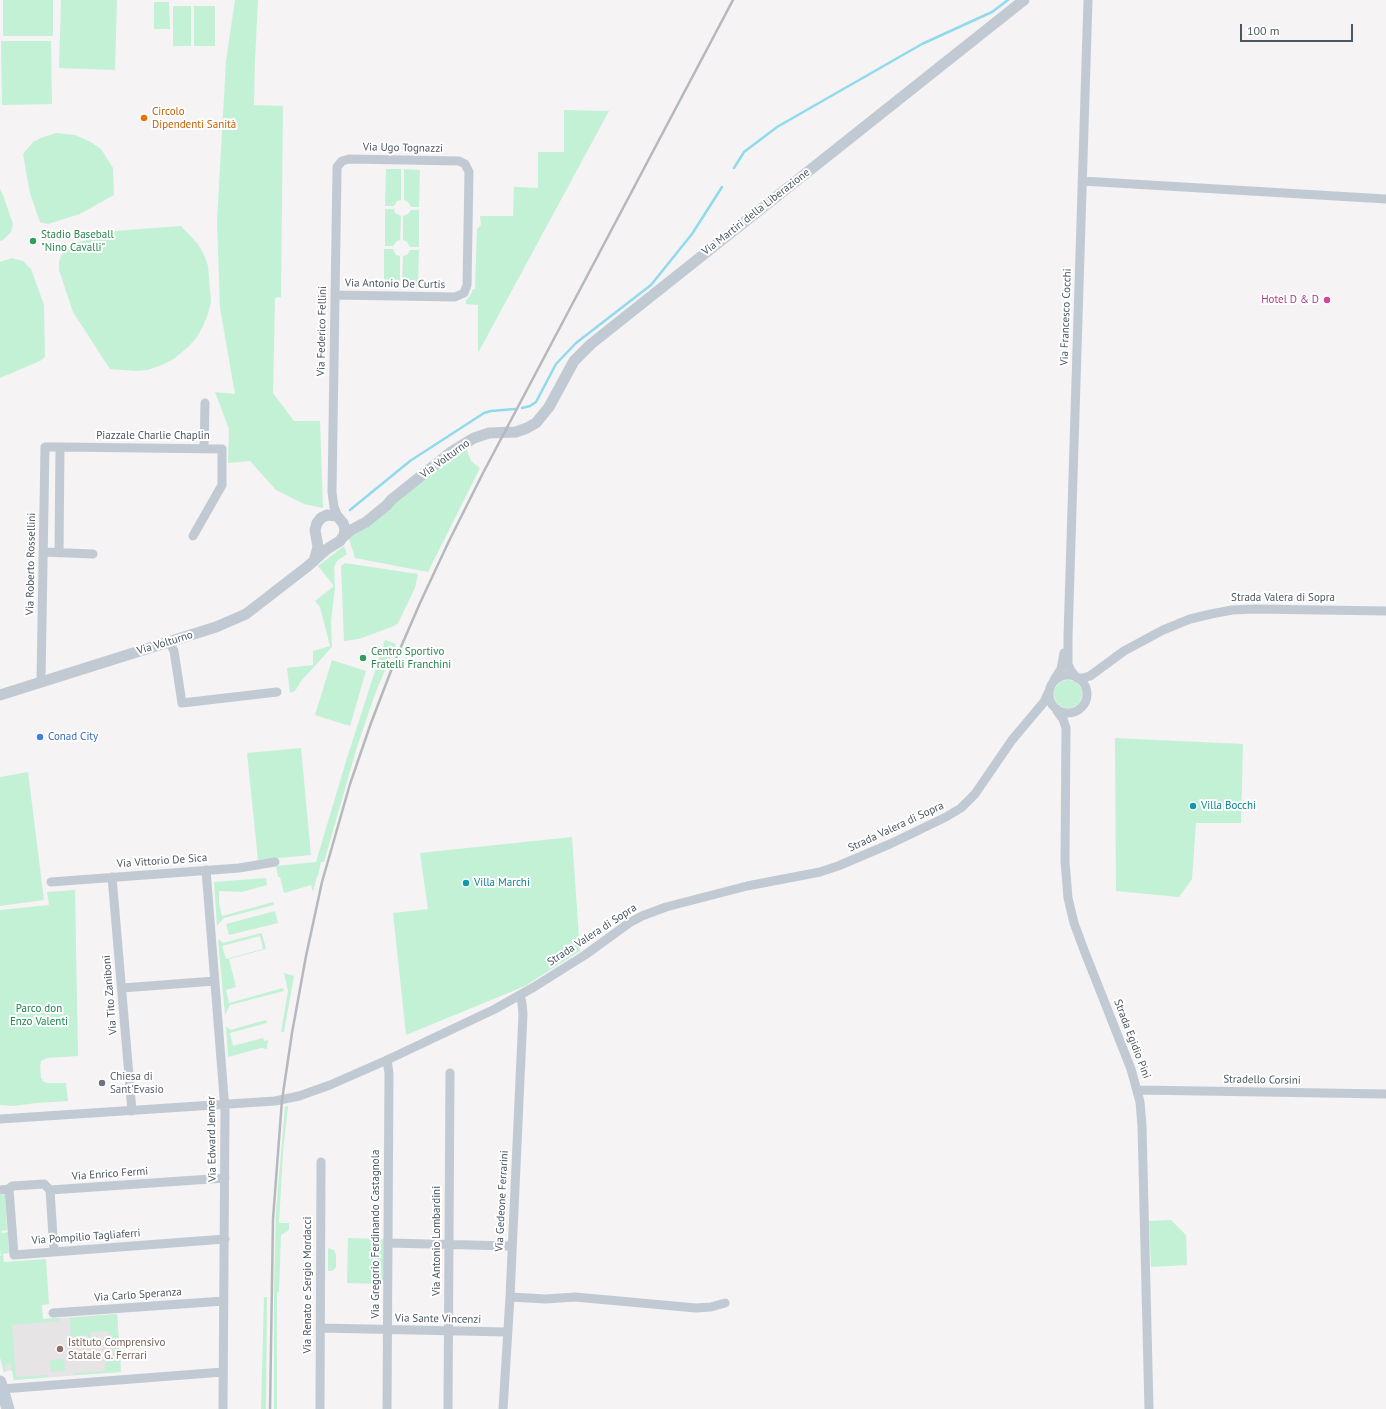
<!DOCTYPE html>
<html>
<head>
<meta charset="utf-8">
<style>
	body { margin:0 }
	#map { position:relative; width:1386px; height:1409px; overflow:hidden; background:#f5f3f3; font-family:"PT Sans",sans-serif }
	canvas { display:block }
	.scale { position:absolute; left:1240px; top:24px; width:113px; height:18px; box-sizing:border-box; border:2px solid #4a5661; border-top:0; padding-left:5px; font-size:12px; line-height:14px; white-space:nowrap; color:#4a5661; -webkit-text-stroke:3px #fff; paint-order:stroke }
</style>
</head>
<body>
<div id="map">
<canvas width="1386" height="1409"></canvas>
<div class="scale">100 m</div>
</div>
<script>
const c = document.querySelector('canvas').getContext('2d');
c.lineJoin = 'round';
function paint(path, color) { c.fillStyle = color; c.fill(path, 'evenodd'); }
const poly = rows => new Path2D(rows.map(r => 'M' + r).join(''));
function stroke(path, color, width, dash) { c.strokeStyle = color; c.lineWidth = width; c.lineCap = dash ? 'butt' : 'round'; c.setLineDash(dash || []); c.stroke(path); }
function write(font, color, halo, rows, align = 'center') {
  c.font = font + ' "PT Sans",sans-serif'; c.lineWidth = 4; c.setLineDash([]); c.textBaseline = 'middle'; c.strokeStyle = halo; c.fillStyle = color; for (const [text, x, y, turn = 0] of rows) {
    c.save(); c.translate(x, y); c.rotate((+turn || 0) * Math.PI / 180); c.textAlign = isNaN(turn) ? turn : align; if (halo) c.strokeText(text, 0, 0); c.fillText(text, 0, 0); c.restore();
  }
}
const education = poly([
	[0,1307,43,1319,117,1314,121,1372,14,1380,12,1370,4,1372,0,1357]
]);
const green = poly([
	[3,0,53,0,53,36,3,36],
	[61,0,117,0,115,70,59,68],
	[235,0,258,0,255,60,254,105,283,106,281,297,275,298,273,393,294,421,320,421,323,508,304,504,276,490,250,461,228,463,229,429,215,392,235,394,220,308,217,221,226,61],
	[154,2,169,2,170,29,154,29],
	[173,6,191,6,191,46,173,46],
	[194,6,215,6,215,46,194,46],
	[1,41,51,41,52,104,2,105],
	[564,110,609,111,478,353,478,305,466,304,466,300,470,296,473,289,475,289,477,229,481,225,480,216,513,216,514,187,538,188,538,152,564,152],
	[56,133,75,135,89,141,101,149,113,168,114,195,80,214,48,224,40,222,30,193,23,154,33,142,41,138],
	[386,169,401,169,401,200,397,201,394,206,385,206],
	[404,169,420,170,419,207,411,207,408,202,404,200],
	[0,189,3,195,13,224,11,232,3,240,0,241],
	[385,209,394,209,395,213,401,216,400,240,397,241,393,246,385,246],
	[411,210,419,210,419,247,410,247,407,242,403,240,403,216,408,214],
	[181,226,198,244,204,255,208,266,211,302,208,314,203,326,197,337,188,347,175,358,164,364,148,370,136,371,110,369,73,312,59,270,59,262,61,256,66,249,71,245,114,231],
	[384,249,393,249,396,255,400,256,400,287,384,286],
	[410,250,419,250,418,287,402,287,403,256,407,255],
	[12,258,23,261,31,269,44,305,45,357,40,361,0,378,0,262],
	[466,448,471,461,480,468,428,572,355,558,349,539,357,531],
	[344,546,347,554,337,561,334,567,335,587,331,622,332,647,302,680,295,691,290,693,287,668,313,665,313,651,330,646,320,607,315,601,334,586,318,566],
	[345,563,418,574,415,588,398,623,394,626,359,639,344,641,341,566],
	[385,640,396,644,375,694,357,747,324,862,321,862,318,876,317,876,313,892,311,885,284,893,280,877,278,877,276,866,316,862,346,761],
	[332,660,366,671,350,726,315,715],
	'1054 694a14 14 0 1 1 28 0a14 14 0 1 1-28 0Z',
	[1115,738,1243,744,1241,823,1196,823,1192,879,1179,897,1116,891],
	[301,748,311,855,258,860,247,753],
	[28,772,44,900,0,906,0,777],
	[572,837,580,951,525,986,406,1035,393,913,428,909,420,853],
	[266,878,267,885,242,892,219,891,219,903,222,916,273,902,274,905,224,918,217,926,214,882],
	[75,890,78,1056,47,1058,41,1061,40,1066,41,1078,44,1082,48,1083,66,1083,68,1101,36,1103,14,1106,0,1105,0,910,49,905,47,892],
	[275,911,278,923,229,935,226,924],
	[261,933,262,934,266,949,229,959,236,987,226,990,229,1003,283,988,284,991,230,1005,225,1015,218,939,223,943],
	[260,936,263,949,226,959,222,946],
	[284,973,294,976,284,1032,281,1032,288,991],
	[266,1020,267,1023,230,1033,233,1046,263,1038,264,1041,268,1040,267,1049,261,1048,228,1057,226,1026,230,1030],
	[288,1106,283,1152,279,1223,289,1223,289,1230,281,1235,279,1292,277,1292,277,1409,274,1409,274,1292,276,1211,285,1107],
	[0,1195,5,1195,7,1230,1,1231,2,1233,8,1232,9,1253,3,1254,4,1262,46,1259,49,1304,42,1305,43,1319,59,1318,59,1321,12,1325,16,1377,48,1375,48,1377,14,1380,10,1363,4,1365,6,1372,4,1372,0,1357,0,1256,1,1256,0,1251],
	[1171,1220,1186,1235,1187,1265,1151,1267,1149,1221],
	[348,1238,384,1239,384,1284,347,1283],
	[328,1248,334,1250,336,1255,336,1267,334,1270,330,1271,328,1271],
	[264,1297,267,1297,266,1409,261,1409],
	[117,1314,121,1372,74,1375,74,1373,105,1371,105,1362,115,1361,114,1343,112,1343,112,1335,109,1335,108,1331,91,1332,91,1342,89,1342,88,1335,71,1337,70,1318],
	[64,1359,65,1371,51,1372,50,1360]
]);
const stream = poly([
	[734,168,744,152,777,127,922,44,992,12,1008,0],
	[522,408,530,406,536,402,556,364,576,343,651,285,692,234,722,187],
	[350,510,410,461,484,413,491,411,515,409]
]);
const minor = poly([
	[1082,181,1386,199],
	[335,295,455,297,464,293,467,285,469,172,465,164,459,161,349,159,342,161,337,167,337,170,332,492,334,507,338,517],
	[204,449,205,403],
	[44,552,93,554],
	[59,553,60,447,222,449,222,485,193,536],
	[169,642,174,651,182,703,277,692],
	'1049 694a19 19 0 1 1 38 0a19 19 0 1 1-38 0Z',
	[1076,677,1071,671,1068,664,1068,636,1088,0],
	[1077,678,1082,678,1090,676,1124,651,1163,630,1190,619,1211,614,1232,610,1255,609,1386,611],
	[1054,680,1061,669,1064,653],
	[41,681,45,447,60,447],
	[1057,711,1063,719,1066,728,1065,861,1068,898,1074,923,1084,950,1131,1069,1140,1102,1142,1126,1149,1409],
	[206,870,225,1110,223,1409],
	[112,877,132,1111],
	[51,882,239,868,275,862],
	[122,988,215,981],
	[387,1060,389,1073,387,1409],
	[1138,1090,1386,1094],
	[0,1119,275,1101,299,1096,330,1085,387,1060,495,1009,534,987,585,955,629,923,642,916,666,907,747,886,820,872,838,866,890,844,946,817,961,808,975,794,1012,740,1044,702,1048,693],
	[9,1189,14,1255,225,1239],
	[0,1190,9,1189,12,1186,44,1184,50,1190,225,1178],
	[50,1190,54,1252],
	[388,1243,512,1246],
	[510,1297,546,1299,575,1297,696,1308,711,1307,725,1303],
	[53,1313,224,1301],
	[320,1328,507,1332],
	[2,1389,223,1372],
	[320,1409,321,1162],
	[448,1409,450,1073],
	[503,1409,510,1297,523,1014,522,1003,520,995]
]);
const tertiary = poly([
	[342,538,351,530,366,522,387,505,391,500,451,452,474,438,489,433,516,432,527,428,536,423,549,407,574,361,591,344,1024,0],
	[0,695,216,627,246,614,308,566,327,549,340,541,344,535,345,529,343,523,337,516,327,515,321,518,317,523,315,530,318,547,314,561]
]);
const secondary = poly([
	[0,1382,8,1409]
]);
const rail = poly([
	[270,1409,273,1219,282,1100,292,1033,306,956,322,882,350,784,371,723,394,663,420,603,449,541,483,473,733,0]
]);
const markers = [
	[144,118,4,"#e8710a"],
	[33,241,4,"#2e9e5b"],
	[1327,300,4,"#d1479c"],
	[363,658,4,"#2e9e5b"],
	[40,737,4,"#3f7fe0"],
	[1193,806,4,"#0f9aa8"],
	[466,883,4,"#0f9aa8"],
	[102,1083,4,"#6b7280"],
	[60,1349,4,"#8d6e63"]
];
const foodNames = [
	["Circolo",152,112],
	["Dipendenti Sanità",152,125]
];
const streetNames = [
	["Via Ugo Tognazzi",403,148,1],
	["Via Martiri della Liberazione",756,212,-38],
	["Via Antonio De Curtis",395,284,1],
	["Via Francesco Cocchi",1066,317,-88],
	["Via Federico Fellini",322,331,-89],
	["Piazzale Charlie Chaplin",153,436],
	["Via Volturno",445,459,-36],
	["Via Roberto Rossellini",31,564,-89],
	["Strada Valera di Sopra",1283,598],
	["Via Volturno",165,643,-17],
	["Strada Valera di Sopra",896,827,-25],
	["Via Vittorio De Sica",162,861,-4],
	["Strada Valera di Sopra",592,935,-33],
	["Via Tito Zaniboni",110,995,-95],
	["Strada Egidio Pini",1132,1039,69],
	["Stradello Corsini",1262,1080,1],
	["Via Edward Jenner",212,1139,-91],
	["Via Enrico Fermi",110,1174,-4],
	["Via Gedeone Ferrarini",502,1201,-87],
	["Via Gregorio Ferdinando Castagnola",376,1234,-90],
	["Via Pompilio Tagliaferri",86,1237,-4],
	["Via Antonio Lombardini",437,1241,-90],
	["Via Renato e Sergio Mordacci",308,1285,-90],
	["Via Carlo Speranza",138,1295,-4],
	["Via Sante Vincenzi",438,1319,1]
];
const leisureNames = [
	["Stadio Baseball",41,235],
	["\"Nino Cavalli\"",41,248],
	["Centro Sportivo",371,652],
	["Fratelli Franchini",371,665]
];
const hotelNames = [
	["Hotel D & D",1319,300]
];
const shopNames = [
	["Conad City",48,737]
];
const cultureNames = [
	["Villa Bocchi",1201,806],
	["Villa Marchi",474,883]
];
const parkNames = [
	["Parco don",39,1009],
	["Enzo Valenti",39,1022]
];
const worshipNames = [
	["Chiesa di",110,1077],
	["Sant'Evasio",110,1090]
];
const educationNames = [
	["Istituto Comprensivo",68,1343],
	["Statale G. Ferrari",68,1356]
];
paint(education, '#e6e4e5');
paint(green, '#c3f1d5');
stroke(stream, '#90daee', 2.5);
stroke(minor, '#c1cad2', 9);
stroke(tertiary, '#c1cad2', 11);
stroke(secondary, '#c1cbd6', 13);
stroke(rail, '#b5b8bd', 2.5);
for (const [x, y, r, color] of markers) { const dot = new Path2D(); dot.arc(x, y, r, 0, 2 * Math.PI); c.fillStyle = color; c.fill(dot); stroke(dot, '#fff', 1.5); }
write('11px', '#c56008', '#fff', foodNames, 'left');
write('11px', '#4a5661', '#fff', streetNames);
write('11px', '#27864d', '#fff', leisureNames, 'left');
write('11px', '#b23c85', '#fff', hotelNames, 'right');
write('11px', '#366cbe', '#fff', shopNames, 'left');
write('11px', '#0d838f', '#fff', cultureNames, 'left');
write('11px', '#17864f', '#fff', parkNames);
write('11px', '#5b616d', '#fff', worshipNames, 'left');
write('11px', '#785e54', '#fff', educationNames, 'left');
</script>
</body>
</html>
